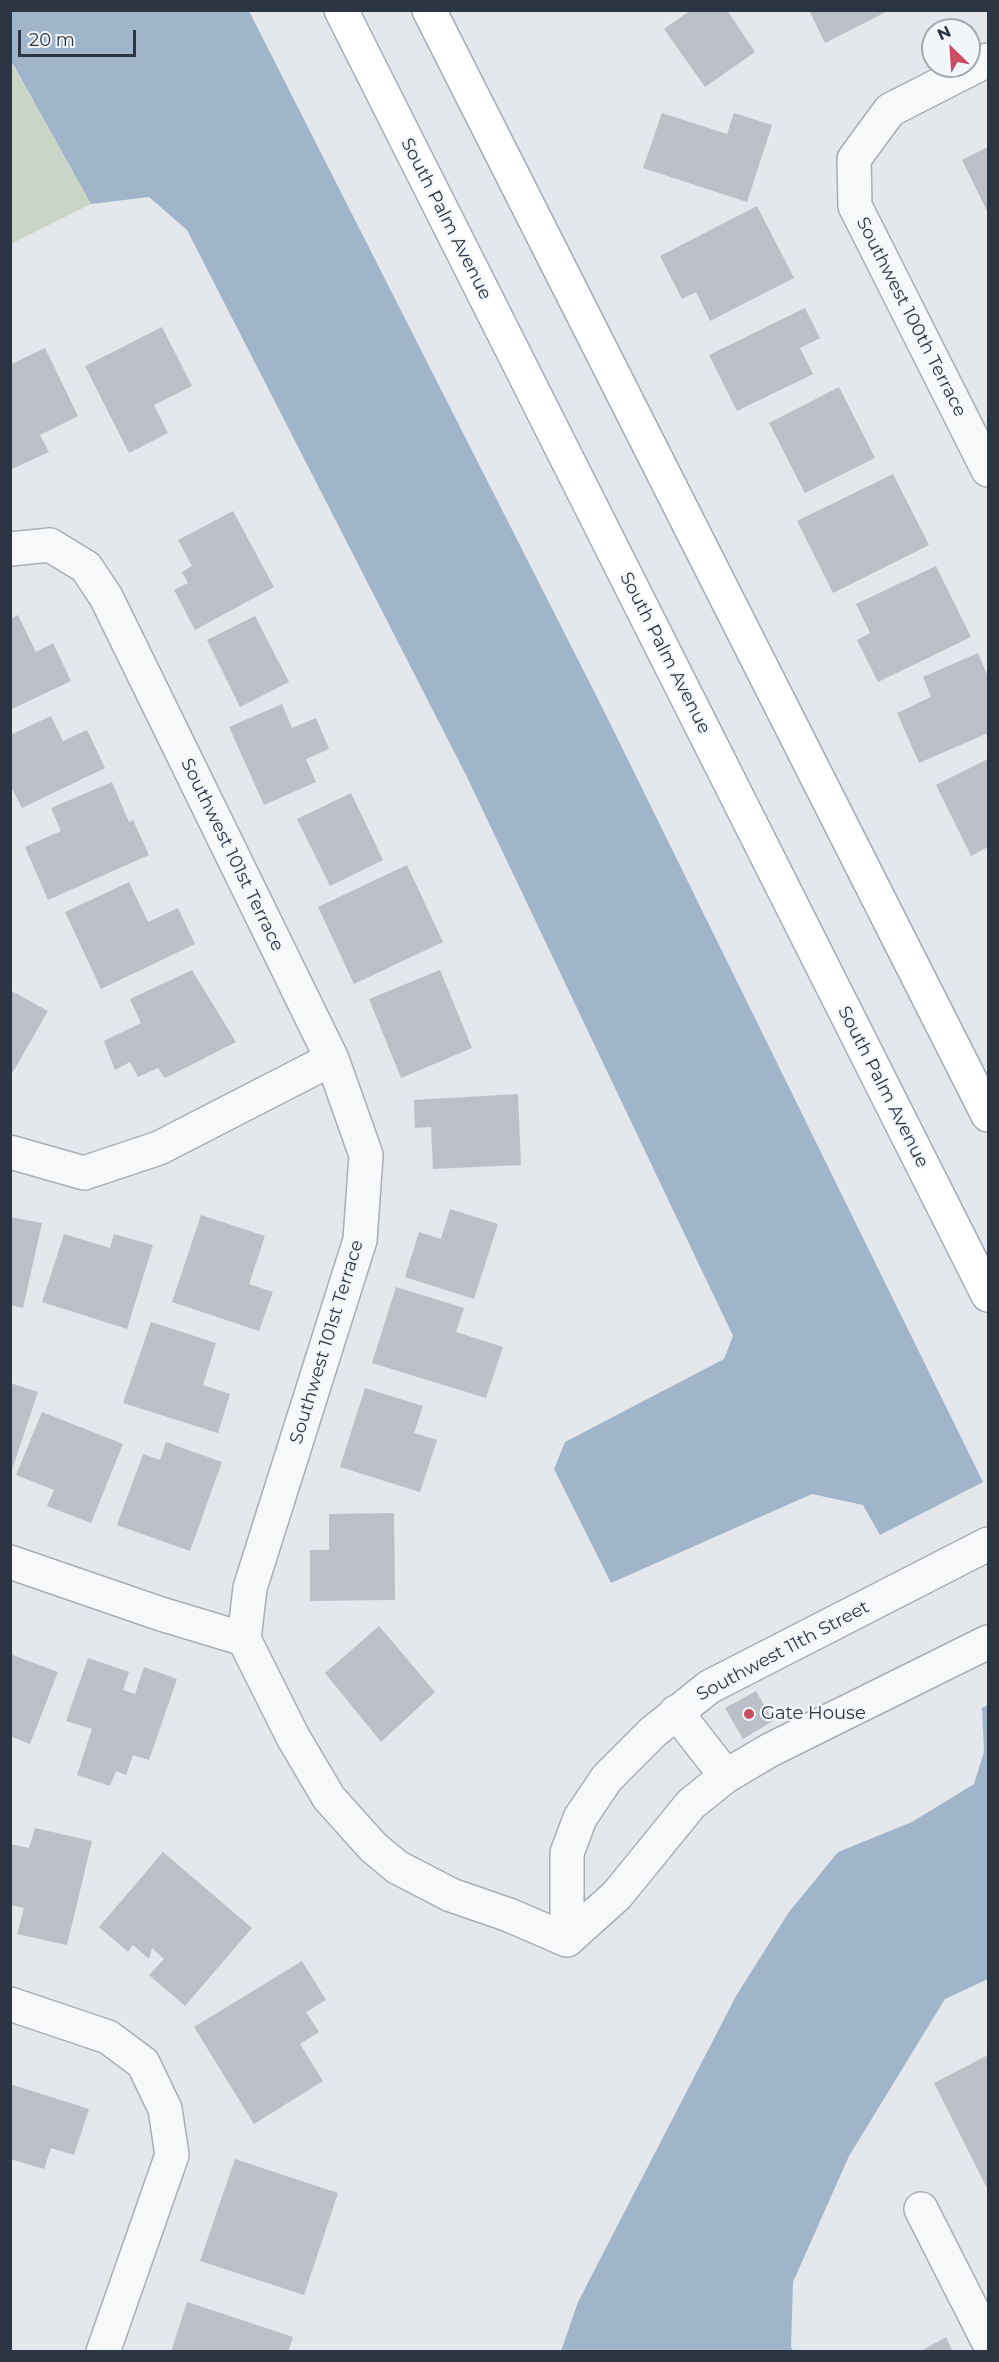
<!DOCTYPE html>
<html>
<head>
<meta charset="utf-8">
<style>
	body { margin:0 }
	#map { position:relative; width:999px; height:2362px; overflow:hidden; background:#e4e7eb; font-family:Montserrat,sans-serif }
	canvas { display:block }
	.frame { position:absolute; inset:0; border:12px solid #2c3543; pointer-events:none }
	.north { position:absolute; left:921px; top:18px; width:60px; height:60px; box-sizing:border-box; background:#f3f6f8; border:2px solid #a3a9b0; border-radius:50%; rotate:335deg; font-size:16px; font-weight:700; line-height:24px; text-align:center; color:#2c3543 }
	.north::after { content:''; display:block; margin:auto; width:21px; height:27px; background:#cb4d63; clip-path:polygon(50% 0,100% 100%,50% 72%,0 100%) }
	.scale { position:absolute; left:18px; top:30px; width:118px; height:27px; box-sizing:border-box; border:3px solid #2c3543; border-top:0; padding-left:8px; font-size:18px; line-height:21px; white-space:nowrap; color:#2c3543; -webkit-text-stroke:4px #f3f6f8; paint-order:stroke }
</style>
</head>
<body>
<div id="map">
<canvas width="999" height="2362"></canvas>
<div class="frame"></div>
<div class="north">N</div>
<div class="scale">20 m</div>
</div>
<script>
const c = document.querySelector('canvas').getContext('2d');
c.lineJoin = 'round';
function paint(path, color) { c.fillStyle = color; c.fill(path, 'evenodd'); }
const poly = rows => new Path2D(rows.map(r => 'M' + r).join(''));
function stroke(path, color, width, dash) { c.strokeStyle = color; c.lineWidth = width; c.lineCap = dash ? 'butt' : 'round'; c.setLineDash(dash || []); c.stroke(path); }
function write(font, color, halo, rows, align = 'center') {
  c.font = font + ' Montserrat,sans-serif'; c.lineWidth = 4.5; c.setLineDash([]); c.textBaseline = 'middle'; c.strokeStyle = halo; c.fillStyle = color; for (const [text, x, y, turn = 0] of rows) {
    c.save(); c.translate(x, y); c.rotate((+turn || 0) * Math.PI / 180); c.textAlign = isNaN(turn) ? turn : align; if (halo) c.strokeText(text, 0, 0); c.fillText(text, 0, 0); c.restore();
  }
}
const green = poly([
	[10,61,91,204,11,244,10,244]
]);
const water = poly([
	[10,11,249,11,604,711,983,1482,880,1535,863,1505,812,1494,611,1583,554,1469,565,1442,724,1359,733,1336,466,775,187,230,149,197,91,204,11,61],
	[988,1705,988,1979,945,1999,849,2156,793,2282,791,2347,793,2351,561,2351,578,2302,736,1996,789,1912,838,1852,912,1822,974,1784,984,1752,982,1708]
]);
const building = poly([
	[691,10,727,10,755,52,705,87,664,29],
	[809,10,890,10,825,43],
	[662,113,727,134,734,113,772,125,747,202,643,168],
	[988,147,988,213,962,160],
	[757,206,794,278,710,321,696,292,682,299,660,256],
	[805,308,820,338,800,348,813,374,737,411,709,355],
	[162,327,192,386,154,405,168,433,129,453,85,366],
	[45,348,78,416,40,435,49,452,10,470,10,365],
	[839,387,875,458,805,493,769,423],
	[893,474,929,545,833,593,797,521],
	[233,511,274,587,195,630,174,590,188,583,182,572,192,566,178,540],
	[936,566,971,637,878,682,857,640,870,633,856,604],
	[18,615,36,652,53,643,71,681,10,710,10,619],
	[255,616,289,682,240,707,207,640],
	[978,653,988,677,988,733,919,763,897,713,931,697,923,677],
	[282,704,292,728,316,718,329,749,306,759,316,782,264,805,229,727],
	[51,716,63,741,87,730,105,768,22,808,10,785,10,735],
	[988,759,988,847,971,856,936,785],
	[112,782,129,822,133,820,149,855,48,900,25,847,61,831,51,808],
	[351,793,383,860,330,886,297,819],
	[407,865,443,942,354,984,318,907],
	[129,882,148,922,178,908,195,944,101,989,65,912],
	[192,970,236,1042,165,1078,158,1068,138,1077,130,1062,115,1070,104,1041,141,1023,130,999],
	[440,970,472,1048,401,1078,369,999],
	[10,990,48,1011,10,1077],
	[518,1094,521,1165,433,1169,431,1127,415,1128,414,1100],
	[450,1209,498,1224,474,1299,405,1277,419,1232,441,1239],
	[201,1215,265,1236,249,1284,273,1292,259,1331,172,1302],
	[10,1217,42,1223,23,1308,10,1305],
	[64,1234,110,1248,114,1234,153,1245,127,1329,42,1302],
	[396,1287,464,1308,456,1332,503,1347,486,1398,372,1363],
	[151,1322,216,1343,203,1385,230,1394,218,1433,123,1403],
	[10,1383,38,1392,11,1472,10,1472],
	[365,1388,423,1406,414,1433,437,1440,420,1492,340,1467],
	[42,1412,123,1444,91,1523,47,1506,54,1490,16,1475],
	[166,1442,222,1462,190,1551,117,1525,143,1454,160,1460],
	[394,1513,395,1600,310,1601,310,1550,329,1550,329,1514],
	[379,1626,435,1692,381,1742,325,1673],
	[10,1654,58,1672,30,1744,10,1736],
	[88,1658,129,1672,123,1690,135,1694,144,1667,177,1679,149,1760,133,1755,126,1775,116,1771,110,1786,77,1775,92,1729,66,1721],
	[756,1691,773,1721,743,1739,725,1708],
	[35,1828,92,1841,67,1945,17,1934,24,1908,10,1905,10,1844,29,1848],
	[163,1852,252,1928,185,2006,149,1975,164,1959,152,1948,149,1959,133,1945,128,1952,99,1927],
	[302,1961,326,2000,306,2012,319,2032,300,2044,323,2081,254,2124,194,2027],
	[988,2055,988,2190,934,2083],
	[10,2084,89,2109,74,2155,51,2148,44,2169,10,2159],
	[235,2159,338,2193,304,2295,200,2261],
	[187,2302,293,2337,288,2352,171,2352],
	[946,2337,953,2352,919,2352]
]);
const minor = poly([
	[988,60,890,110,854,159,855,206,988,470],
	[10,549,50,545,86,567,106,597,332,1059,366,1155,360,1240,250,1588,244,1639,293,1737,329,1798,373,1847,397,1867,451,1895,509,1915,567,1940],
	[10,1152,84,1173,159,1148,332,1059],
	[10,1562,161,1614,244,1639],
	[676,1712,726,1776],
	[567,1940,567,1853,580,1818,607,1778,653,1732,709,1687,988,1544],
	[567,1940,617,1895,691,1804,726,1776,770,1750,988,1642],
	[10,2004,108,2037,143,2063,165,2109,172,2155,103,2352],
	[921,2209,988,2341]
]);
const major = poly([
	[341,10,988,1295],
	[429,10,988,1115]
]);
const markers = [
	[749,1714,6,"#cb4d63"]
];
const streetNames = [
	["South Palm Avenue",446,219,63],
	["Southwest 100th Terrace",911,317,63],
	["South Palm Avenue",665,653,63],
	["Southwest 101st Terrace",232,855,64],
	["South Palm Avenue",883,1087,63],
	["Southwest 101st Terrace",327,1342,-73],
	["Southwest 11th Street",783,1651,-28]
];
const poiNames = [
	["Gate House",761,1714]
];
paint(green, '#c9d5c5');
paint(water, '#a0b5ca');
paint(building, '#bbc0c8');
stroke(minor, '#a9aeb5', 36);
stroke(major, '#a3abb7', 36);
stroke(minor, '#f6f8f9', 33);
stroke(major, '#fff', 33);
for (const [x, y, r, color] of markers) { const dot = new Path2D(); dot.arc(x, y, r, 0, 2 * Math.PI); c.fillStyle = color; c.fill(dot); stroke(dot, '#f3f6f8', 2); }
write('18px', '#2c3543', '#f3f6f8', streetNames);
write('18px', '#2c3543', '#f3f6f8', poiNames, 'left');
</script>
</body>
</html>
